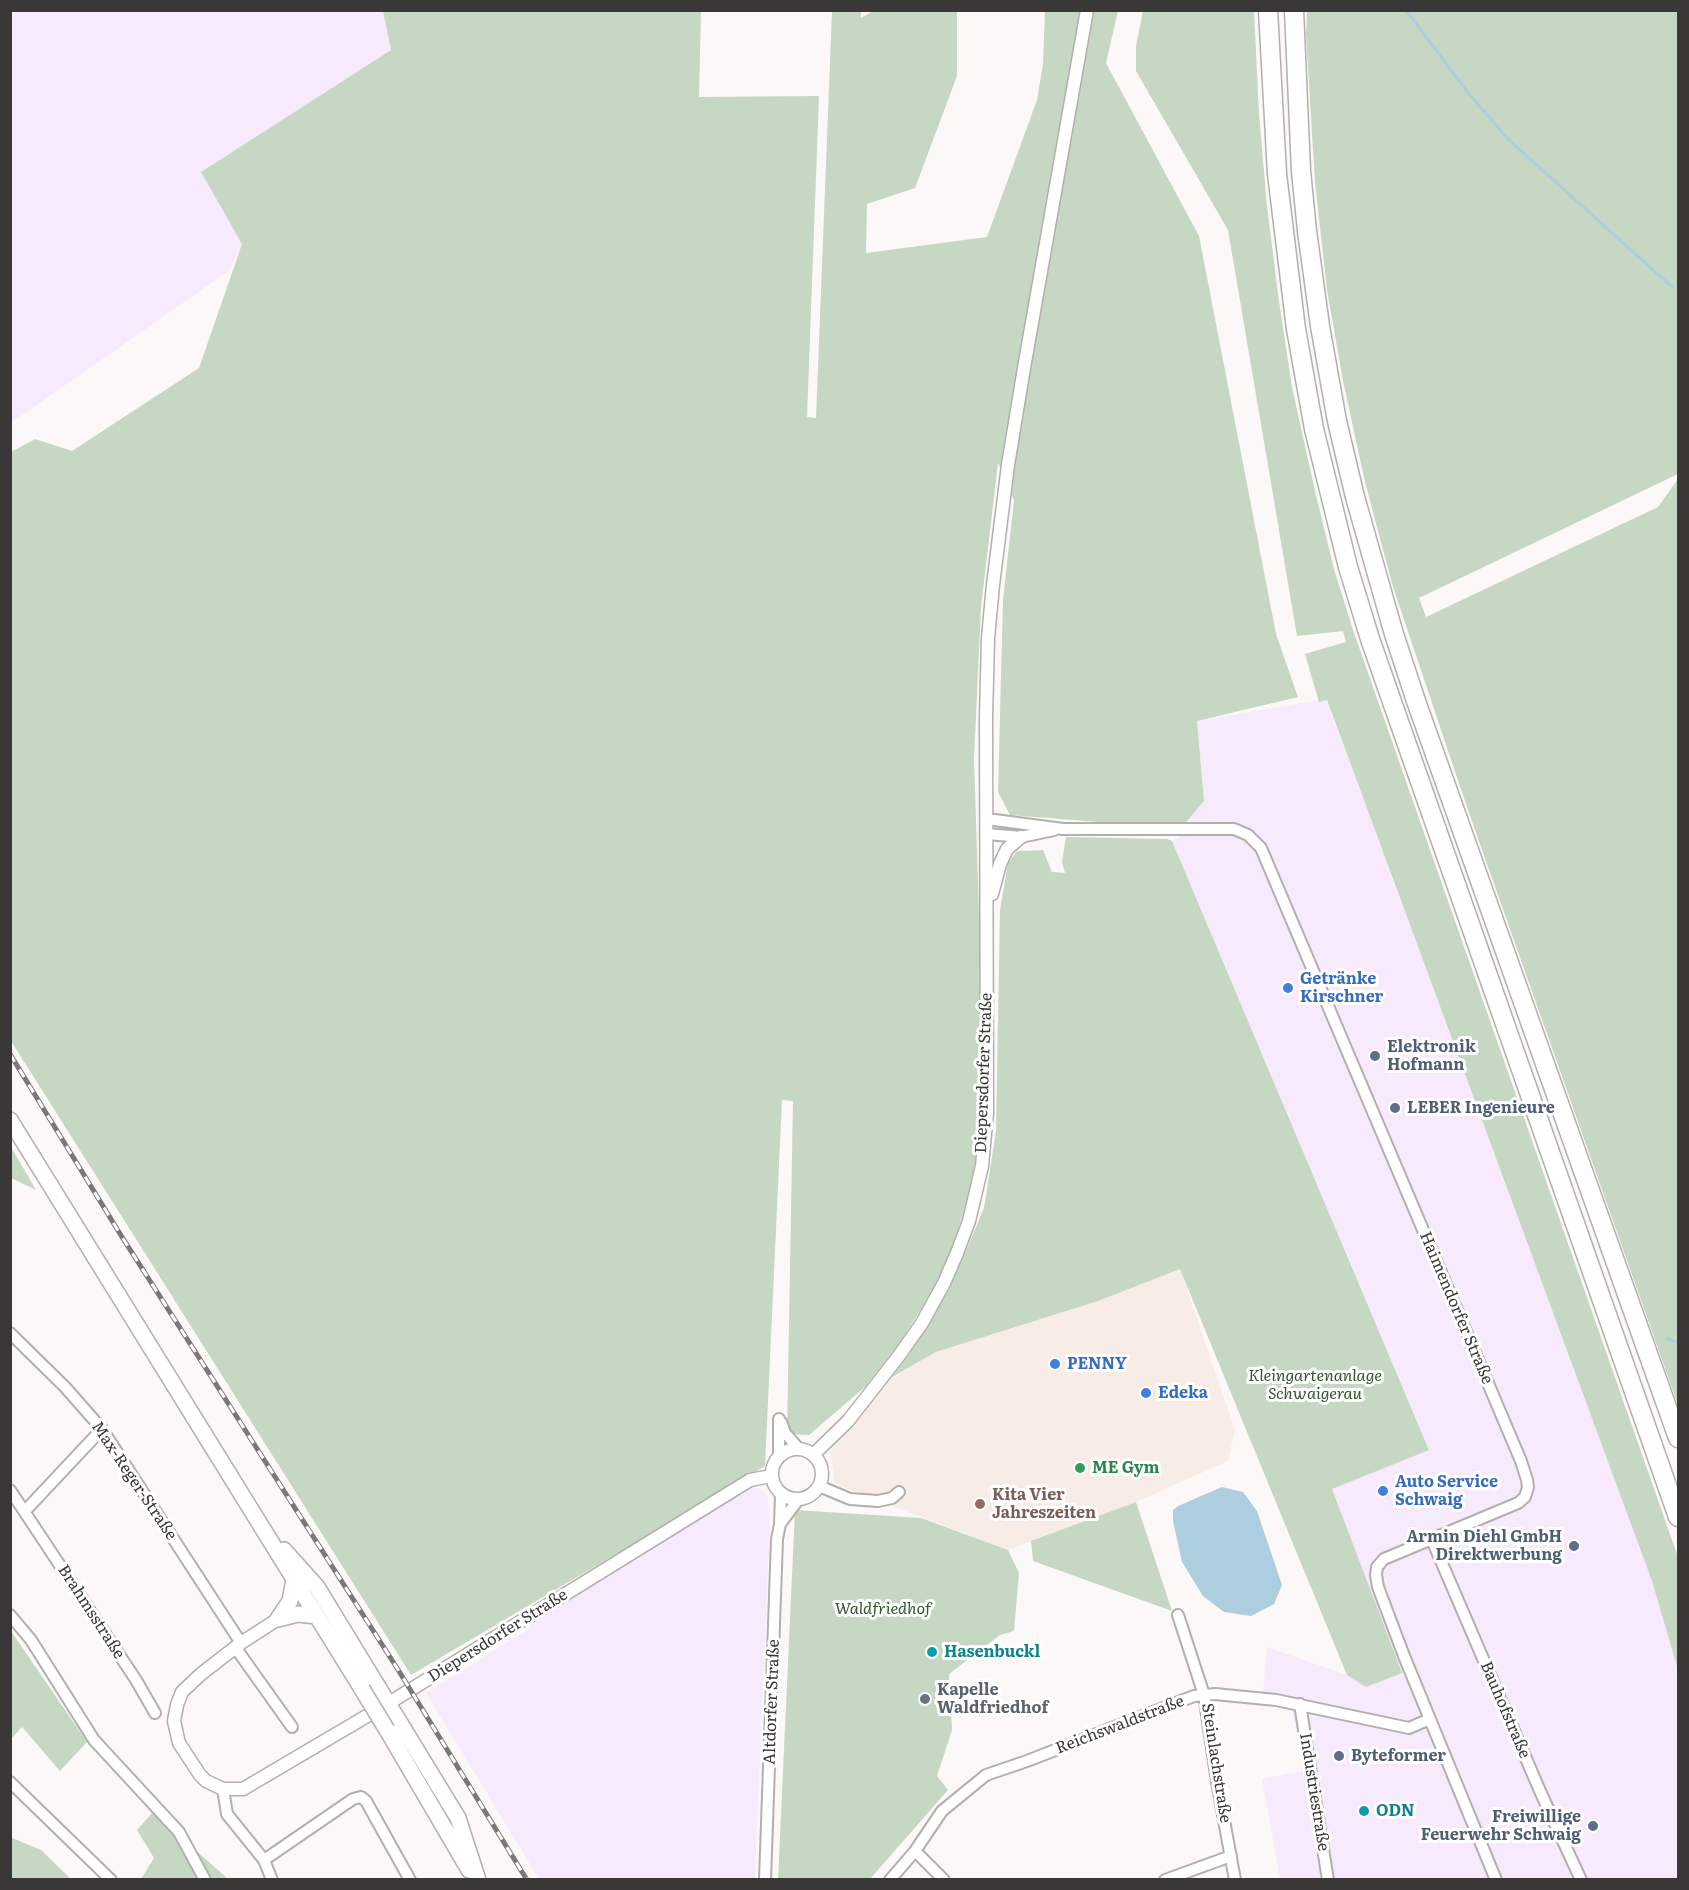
<!DOCTYPE html>
<html>
<head>
<meta charset="utf-8">
<style>
	body { margin:0 }
	#map { position:relative; width:1689px; height:1890px; overflow:hidden; background:#fcf8f7; font-family:Literata,serif }
	canvas { display:block }
	.frame { position:absolute; inset:0; border:12px solid #393837; pointer-events:none }
</style>
</head>
<body>
<div id="map">
<canvas width="1689" height="1890"></canvas>
<div class="frame"></div>
</div>
<script>
const c = document.querySelector('canvas').getContext('2d');
c.lineJoin = 'round';
function paint(path, color) { c.fillStyle = color; c.fill(path, 'evenodd'); }
const poly = rows => new Path2D(rows.map(r => 'M' + r).join(''));
function stroke(path, color, width, dash) { c.strokeStyle = color; c.lineWidth = width; c.lineCap = dash ? 'butt' : 'round'; c.setLineDash(dash || []); c.stroke(path); }
function write(font, color, halo, rows, align = 'center') {
  c.font = font + ' Literata,serif'; c.lineWidth = 6; c.setLineDash([]); c.textBaseline = 'middle'; c.strokeStyle = halo; c.fillStyle = color; for (const [text, x, y, turn = 0] of rows) {
    c.save(); c.translate(x, y); c.rotate((+turn || 0) * Math.PI / 180); c.textAlign = isNaN(turn) ? turn : align; if (halo) c.strokeText(text, 0, 0); c.fillText(text, 0, 0); c.restore();
  }
}
const built = poly([
	[1180,1268,1235,1430,1228,1461,1136,1502,1008,1550,835,1484,830,1451,892,1377,936,1352,1098,1301]
]);
const industrial = poly([
	[11,11,383,11,391,50,201,172,242,244,230,270,11,423],
	[1326,699,1652,1581,1678,1670,1678,1879,1280,1879,1262,1779,1303,1771,1292,1709,1263,1692,1267,1647,1347,1675,1366,1687,1332,1489,1429,1449,1172,841,1179,838,1183,826,1204,801,1197,721],
	[755,1487,763,1491,768,1497,770,1519,755,1879,539,1879,426,1693,527,1630,539,1616,745,1489]
]);
const green = poly([
	[383,11,701,11,699,97,819,96,807,417,816,418,832,11,861,11,861,18,873,11,957,11,957,76,915,188,867,204,866,253,987,237,1037,100,1043,64,1045,11,1118,11,1106,63,1199,236,1276,634,1298,697,1197,721,1204,801,1183,826,1148,826,1010,815,998,792,1003,600,1014,500,998,463,981,607,974,759,981,974,981,1120,971,1190,941,1279,897,1346,865,1387,809,1435,787,1434,793,1101,782,1100,765,1466,411,1675,11,1041,11,452,35,439,72,451,199,368,242,244,201,172,391,50],
	[1143,11,1254,11,1259,114,1267,206,1278,294,1292,387,1315,491,1334,569,1353,630,1678,1557,1678,1670,1652,1581,1327,700,1319,702,1305,654,1346,642,1343,631,1297,636,1228,230,1136,71,1136,46],
	[1307,11,1678,11,1678,474,1419,598,1426,617,1658,507,1678,479,1678,1405,1469,813,1393,587,1365,482,1343,381,1327,290,1315,183,1306,34],
	[1066,837,1167,839,1172,841,1429,1450,1332,1489,1402,1673,1366,1687,1347,1675,1180,1269,1098,1301,936,1352,892,1377,908,1356,939,1305,963,1258,984,1208,996,1131,1000,910,1008,863,1017,851,1043,850,1052,872,1065,873,1062,862],
	[11,1147,36,1190,11,1178],
	[1136,1502,1172,1611,1033,1561,1031,1541],
	[795,1510,921,1518,1008,1550,1019,1573,1014,1631,1000,1635,949,1674,952,1730,937,1776,948,1790,870,1879,778,1880],
	[11,1631,87,1742,60,1771,22,1727,11,1739],
	[153,1812,228,1879,141,1879,154,1858,137,1830],
	[10,1837,41,1850,71,1879,11,1879]
]);
const water = poly([
	[1222,1487,1243,1492,1257,1511,1282,1585,1274,1604,1251,1616,1224,1612,1203,1596,1182,1562,1173,1521,1173,1510,1178,1506]
]);
const stream = poly([
	[1406,10,1469,94,1509,140,1672,287],
	[1667,1339,1678,1342]
]);
const minor = poly([
	[987,819,1063,829,1234,829,1248,835,1261,848,1521,1461,1527,1480,1528,1487,1525,1497,1518,1503,1384,1559,1377,1567,1376,1575,1378,1587,1404,1656,1496,1880],
	[987,834,1021,837,1054,830],
	[10,1333,65,1387,102,1429,241,1643],
	[781,1422,785,1433,799,1449],
	[779,1456,779,1419],
	[819,1486,850,1499,878,1501,892,1498,899,1492],
	[10,1490,136,1680,155,1713],
	[25,1511,102,1429],
	[780,1524,798,1500],
	[1432,1540,1540,1791,1581,1880],
	[10,1615,31,1640,94,1740,179,1832,205,1880],
	[1178,1615,1204,1695,1217,1782,1235,1880],
	[235,1647,292,1727],
	[1300,1704,1328,1880],
	[10,1782,111,1880],
	[223,1789,227,1814,264,1860,272,1880],
	[915,1851,944,1880],
	[264,1860,353,1799,361,1797,366,1801,410,1880],
	[765,1880,777,1539,780,1524,781,1494],
	[890,1880,915,1851,942,1811,986,1775,1027,1761,1194,1696,1215,1694,1276,1700,1409,1728,1430,1719],
	[1165,1880,1231,1856]
]);
const tertiary = poly([
	[992,894,1000,864,1007,849,1021,837],
	'772 1474a25 25 0 1 1 50 0a25 25 0 1 1-50 0Z',
	[813,1455,848,1421,898,1357,922,1323,944,1283,957,1253,969,1221,982,1166,987,1113,986,717,988,638,993,585,1008,465,1024,368,1087,10],
	[278,1619,241,1643,201,1674,182,1692,177,1705,174,1721,179,1743,200,1775,206,1781,223,1789,243,1789,389,1703,750,1480,771,1476]
]);
const secondary = poly([
	[10,1120,362,1689],
	[284,1550,317,1587,458,1818,478,1880],
	[278,1619,290,1601,294,1580],
	[278,1619,298,1614,317,1616],
	[387,1730,469,1870]
]);
const motorway = poly([
	[1268,10,1277,174,1296,329,1314,429,1348,567,1370,639,1678,1517],
	[1294,10,1301,171,1307,231,1320,326,1337,421,1355,497,1394,634,1416,701,1678,1438]
]);
const rail = poly([
	[10,1054,122,1237,397,1668,527,1880]
]);
const secondaryBridge = poly([
	[362,1689,387,1730]
]);
const markers = [
	[1288,988,6,"#3f7fe0"],
	[1375,1056,6,"#5c6f8a"],
	[1395,1108,6,"#5c6f8a"],
	[1055,1364,6,"#3f7fe0"],
	[1146,1393,6,"#3f7fe0"],
	[1080,1468,6,"#2e9e5b"],
	[1383,1491,6,"#3f7fe0"],
	[980,1504,6,"#8d6e63"],
	[1574,1546,6,"#5c6f8a"],
	[932,1652,6,"#0f9aa8"],
	[925,1699,6,"#6b7280"],
	[1339,1756,6,"#5c6f8a"],
	[1364,1811,6,"#0f9aa8"],
	[1593,1826,6,"#5c6f8a"]
];
const shopNames = [
	["Getränke",1300,979],
	["Kirschner",1300,997],
	["PENNY",1067,1364],
	["Edeka",1158,1393],
	["Auto Service",1395,1482],
	["Schwaig",1395,1500]
];
const serviceNames = [
	["Elektronik",1387,1047],
	["Hofmann",1387,1065],
	["LEBER Ingenieure",1407,1108],
	["Armin Diehl GmbH",1562,1537,"right"],
	["Direktwerbung",1562,1555,"right"],
	["Byteformer",1351,1756],
	["Freiwillige",1581,1817,"right"],
	["Feuerwehr Schwaig",1581,1835,"right"]
];
const streetNames = [
	["Diepersdorfer Straße",984,1073,-88],
	["Haimendorfer Straße",1456,1308,67],
	["Max-Reger-Straße",134,1481,56],
	["Brahmsstraße",91,1612,57],
	["Diepersdorfer Straße",498,1636,-32],
	["Altdorfer Straße",772,1702,-88],
	["Bauhofstraße",1505,1710,67],
	["Reichswaldstraße",1120,1725,-21],
	["Steinlachstraße",1216,1763,81],
	["Industriestraße",1314,1792,81]
];
const parkNames = [
	["Kleingartenanlage",1315,1376],
	["Schwaigerau",1315,1394],
	["Waldfriedhof",883,1609]
];
const leisureNames = [
	["ME Gym",1092,1468]
];
const educationNames = [
	["Kita Vier",992,1495],
	["Jahreszeiten",992,1513]
];
const cultureNames = [
	["Hasenbuckl",944,1652],
	["ODN",1376,1811]
];
const worshipNames = [
	["Kapelle",937,1690],
	["Waldfriedhof",937,1708]
];
paint(built, '#f8ece7');
paint(industrial, '#f8eafd');
paint(green, '#c6d7c3');
paint(water, '#adcedf');
stroke(stream, '#adcedf', 3);
stroke(minor, '#b2afad', 14);
stroke(tertiary, '#b2afad', 15);
stroke(secondary, '#b2afad', 18);
stroke(motorway, '#b2afad', 21);
stroke(minor, '#fff', 10);
stroke(tertiary, '#fff', 12);
stroke(secondary, '#fff', 15);
stroke(motorway, '#fff', 18);
stroke(rail, '#7a7877', 5);
stroke(rail, '#fff', 3, [9]);
stroke(secondaryBridge, '#b2afad', 18, []);
stroke(secondaryBridge, '#fff', 15);
for (const [x, y, r, color] of markers) { const dot = new Path2D(); dot.arc(x, y, r, 0, 2 * Math.PI); c.fillStyle = color; c.fill(dot); stroke(dot, '#fff', 2); }
write('bold 16px', '#366cbe', '#fff', shopNames, 'left');
write('bold 16px', '#4e5e75', '#fff', serviceNames, 'left');
write('16px', '#393837', '#fff', streetNames);
write('italic 16px', '#33552f', '#fff', parkNames);
write('bold 16px', '#27864d', '#fff', leisureNames, 'left');
write('bold 16px', '#785e54', '#fff', educationNames, 'left');
write('bold 16px', '#0d838f', '#fff', cultureNames, 'left');
write('bold 16px', '#5b616d', '#fff', worshipNames, 'left');
</script>
</body>
</html>
